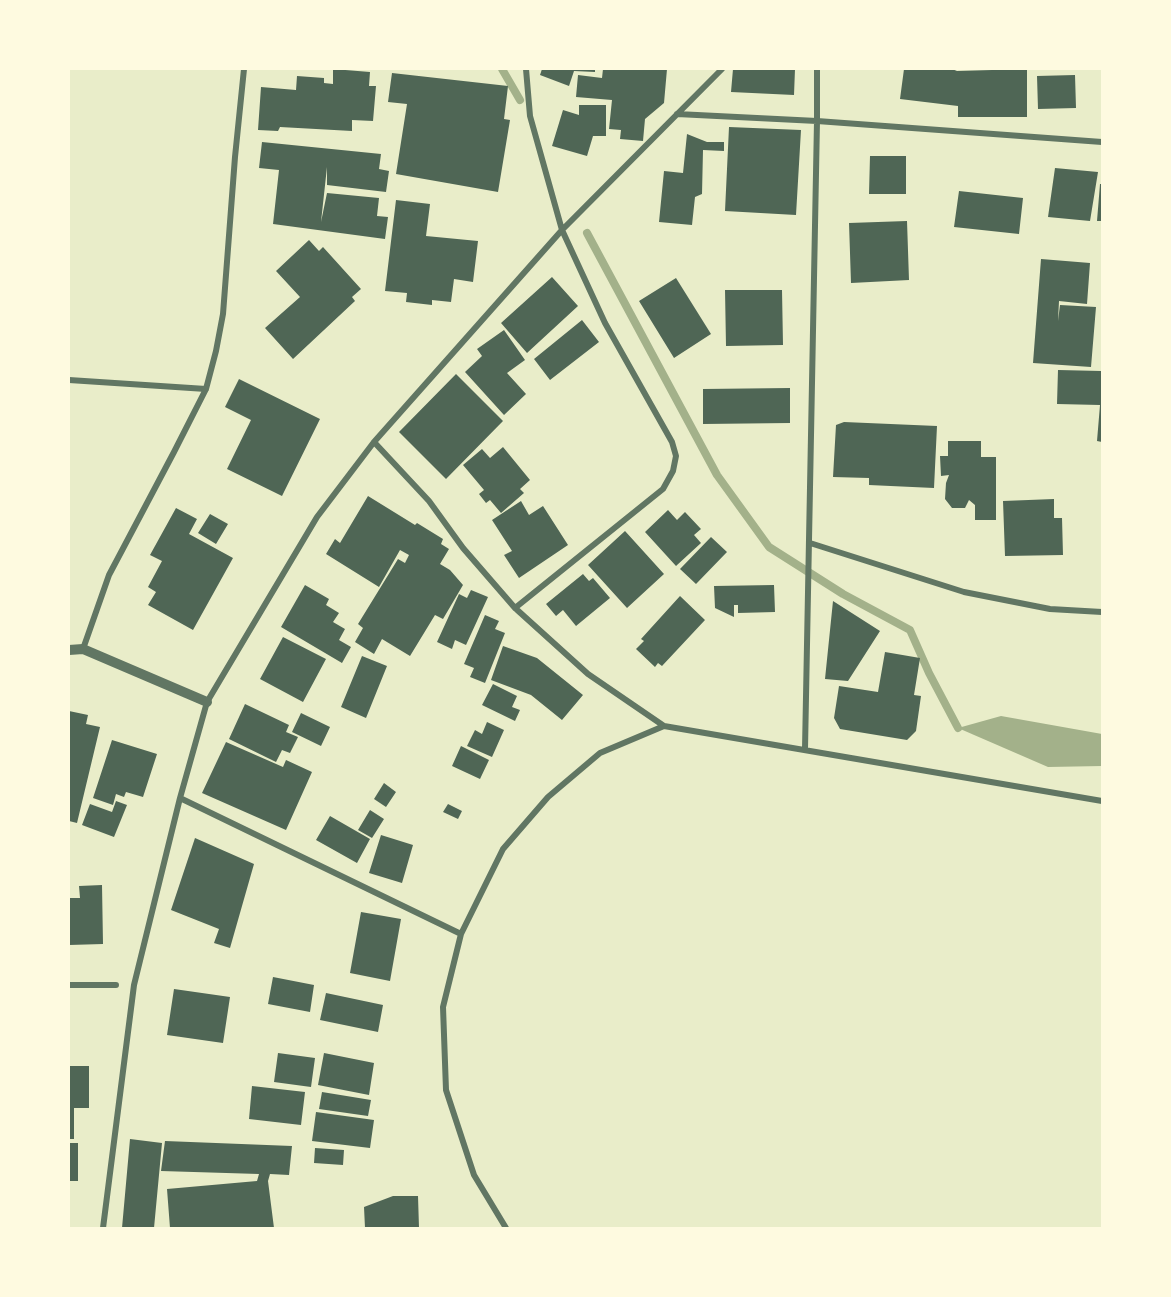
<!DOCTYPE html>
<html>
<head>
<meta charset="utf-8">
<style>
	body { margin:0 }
	#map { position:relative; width:1171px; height:1297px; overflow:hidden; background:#e9edc9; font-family:Cabin,sans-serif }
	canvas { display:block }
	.frame { position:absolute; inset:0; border:70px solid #fefae0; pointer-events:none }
</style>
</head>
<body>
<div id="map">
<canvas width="1171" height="1297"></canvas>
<div class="frame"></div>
</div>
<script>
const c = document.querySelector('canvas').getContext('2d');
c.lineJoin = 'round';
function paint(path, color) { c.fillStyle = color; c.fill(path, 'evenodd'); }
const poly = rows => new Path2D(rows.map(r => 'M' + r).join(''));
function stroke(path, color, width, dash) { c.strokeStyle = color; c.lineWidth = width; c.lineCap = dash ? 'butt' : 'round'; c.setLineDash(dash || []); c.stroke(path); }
const water = poly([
	[1001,716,1102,734,1102,766,1048,767,958,728]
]);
const stream = poly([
	[502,69,520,100],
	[587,233,717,475,769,547,843,594,910,630,929,673,958,728]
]);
const building = poly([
	[333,69,370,72,369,86,376,86,373,121,352,120,352,131,280,127,278,131,258,130,261,87,296,90,297,76,324,78,324,83,333,84],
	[542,69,595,69,595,72,574,71,569,86,540,75],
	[603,69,667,69,664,103,645,119,643,141,620,139,621,130,609,129,612,100,576,97,578,75,602,78],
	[733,69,795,69,794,95,731,92],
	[904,69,952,69,957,71,1027,69,1027,117,958,117,958,106,900,99],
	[392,73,508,86,504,119,510,120,498,192,396,174,407,104,388,102],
	[1075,75,1076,108,1038,109,1037,76],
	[579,105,606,105,606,136,593,136,587,156,552,146,563,110,579,115],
	[729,127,801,130,796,215,725,211],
	[687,134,707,142,724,142,724,151,703,150,702,194,695,197,692,225,659,222,664,171,683,173],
	[262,142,381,154,379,169,389,171,386,192,327,185,327,167,321,222,327,193,379,198,377,216,388,217,385,239,273,224,279,170,259,168],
	[870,156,906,156,906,194,869,194],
	[1055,168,1098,172,1090,221,1048,217],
	[1100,184,1102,184,1102,221,1097,221],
	[959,191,1023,198,1019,234,954,227],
	[396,200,430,204,426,236,478,241,473,282,454,279,451,302,432,300,432,305,406,302,407,293,385,291],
	[907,221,909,280,851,283,849,223],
	[309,240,319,251,323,247,361,289,352,297,355,301,293,359,265,328,300,297,276,271],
	[1041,259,1090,263,1087,304,1059,301,1058,321,1060,305,1096,307,1091,367,1033,363],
	[552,277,578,306,527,353,501,323],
	[676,278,711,334,674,358,639,301],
	[725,290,782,290,783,345,726,346],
	[582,320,599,342,550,380,534,359],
	[504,330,525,360,507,373,526,394,504,415,465,372,482,356,477,349],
	[1058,370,1101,371,1102,442,1097,441,1100,405,1057,404],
	[456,374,503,421,446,479,399,432],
	[239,379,320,419,282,496,227,469,251,420,225,407],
	[790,388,790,423,703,424,703,389],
	[844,422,937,426,934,488,869,485,869,478,833,477,836,425],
	[948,441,981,441,981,457,996,457,996,520,975,520,975,505,969,500,965,508,952,508,945,499,946,483,949,475,941,476,940,456,948,456],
	[503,447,530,480,520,489,524,493,501,513,490,500,486,503,479,494,484,490,463,465,482,449,490,458],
	[368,496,415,525,417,523,443,539,441,544,449,549,440,564,450,570,463,585,443,619,435,615,410,656,382,639,374,654,355,642,363,628,358,624,398,559,405,563,409,555,400,550,379,587,326,554,335,539,340,543],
	[1054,499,1054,518,1062,518,1063,555,1005,556,1003,501],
	[521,501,529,515,543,506,568,545,519,578,504,555,512,551,492,520],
	[176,508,197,519,189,534,233,558,193,630,148,605,156,592,148,587,162,561,150,555],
	[668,510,677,520,685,512,701,529,694,535,701,543,676,566,645,532],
	[210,514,228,524,216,544,198,533],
	[625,531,664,574,627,608,588,565],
	[711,537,727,552,696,584,680,569],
	[583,574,589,581,593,578,610,598,576,626,563,610,556,616,546,604],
	[305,585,329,599,326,605,339,613,333,622,345,629,339,640,351,647,342,663,281,627],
	[774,585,775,612,738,613,738,605,734,605,734,617,715,608,714,586],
	[471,590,488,597,466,645,455,640,452,649,437,642,459,594,467,598],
	[680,596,705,620,662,666,658,663,655,667,636,649,644,641,641,639],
	[833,601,880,631,848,681,825,679],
	[485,615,499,621,495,629,505,633,485,683,470,677,474,668,464,664],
	[283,637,326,659,303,702,260,679],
	[503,646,537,658,583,695,562,720,531,695,491,680],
	[885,652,920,658,914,695,921,696,916,731,907,740,840,729,834,718,839,686,878,692],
	[362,656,387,666,366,718,341,707],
	[493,684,517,696,512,707,520,710,515,721,482,705],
	[245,704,289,725,286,732,298,737,290,753,282,750,276,762,229,739],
	[69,711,88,715,86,724,100,727,77,823,69,821],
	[301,713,330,727,321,746,292,732],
	[487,722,504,730,492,757,467,746,475,730,482,734],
	[112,740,157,754,143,797,126,792,124,797,116,794,113,805,93,798],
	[226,742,283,767,286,760,312,772,286,830,202,793],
	[461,746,489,760,480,779,452,766],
	[384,783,396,792,386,807,374,799],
	[116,801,127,805,114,837,82,825,90,804,112,812],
	[448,804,462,811,458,819,443,812],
	[370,810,384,819,372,838,358,830],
	[330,816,370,839,357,863,316,840],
	[381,835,413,845,402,883,369,873],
	[195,838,254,864,230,948,214,943,219,929,171,910],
	[102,885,103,944,69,945,69,898,80,898,79,886],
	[361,912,401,919,390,981,350,973],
	[273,977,314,985,310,1012,268,1004],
	[174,989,230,997,223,1043,167,1035],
	[326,993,383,1005,378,1032,320,1020],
	[278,1053,315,1058,311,1087,274,1082],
	[324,1053,374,1063,369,1095,318,1085],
	[69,1066,89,1066,89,1108,74,1108,74,1139,69,1139],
	[252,1086,305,1092,301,1125,249,1119],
	[322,1092,371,1100,368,1116,319,1109],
	[316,1112,374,1120,370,1148,312,1141],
	[130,1139,162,1143,154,1228,122,1228],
	[165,1141,292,1146,289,1175,270,1174,268,1181,274,1228,170,1228,167,1189,257,1181,259,1174,161,1171],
	[69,1143,78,1143,78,1181,69,1181],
	[315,1148,344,1150,343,1165,314,1163],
	[393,1196,418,1196,419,1228,365,1228,364,1207]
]);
const minor = poly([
	[677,114,817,121,1102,142],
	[69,380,206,389],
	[374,442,429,501,463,548,515,608,588,674,664,726,1102,801],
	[810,543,964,592,1050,609,1102,612],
	[515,608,663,489,673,471,676,456,672,442,605,323,562,230,530,116,526,69],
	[83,649,109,575,174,452,206,389,216,351,223,314,235,157,244,69],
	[805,749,817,121,817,69],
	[180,798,461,934],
	[69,985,116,985],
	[103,1228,134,985,180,798,207,702,317,517,374,442,562,230,722,69],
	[506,1228,474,1175,446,1090,443,1007,461,934,503,849,548,797,600,753,664,726]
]);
const tertiary = poly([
	[69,650,83,649,207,702]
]);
paint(water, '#a3b18a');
stroke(stream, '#a3b18a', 8);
paint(building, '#4f6655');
stroke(minor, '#617663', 6);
stroke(tertiary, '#617663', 10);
</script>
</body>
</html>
